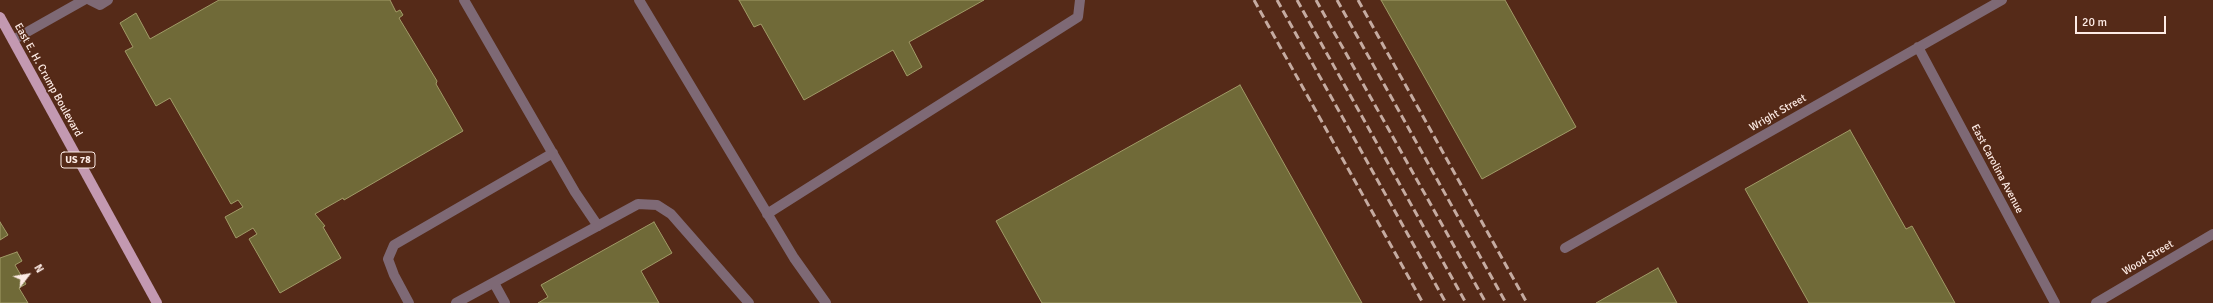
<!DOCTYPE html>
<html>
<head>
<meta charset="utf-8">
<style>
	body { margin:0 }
	#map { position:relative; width:2213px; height:303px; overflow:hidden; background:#552a18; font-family:Signika,sans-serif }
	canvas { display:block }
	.north { position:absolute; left:8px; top:255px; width:40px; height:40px; -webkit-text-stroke:3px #552a18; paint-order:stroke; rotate:59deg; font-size:11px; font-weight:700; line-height:16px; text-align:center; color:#fdebe5 }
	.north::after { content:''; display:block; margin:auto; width:14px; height:18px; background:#fdebe5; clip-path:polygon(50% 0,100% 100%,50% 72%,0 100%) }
	.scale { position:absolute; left:2075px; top:16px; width:91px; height:18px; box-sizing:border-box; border:2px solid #fdebe5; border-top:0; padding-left:5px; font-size:12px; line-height:14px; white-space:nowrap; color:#fdebe5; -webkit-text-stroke:3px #552a18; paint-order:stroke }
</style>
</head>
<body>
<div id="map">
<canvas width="2213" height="303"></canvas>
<div class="north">N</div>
<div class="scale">20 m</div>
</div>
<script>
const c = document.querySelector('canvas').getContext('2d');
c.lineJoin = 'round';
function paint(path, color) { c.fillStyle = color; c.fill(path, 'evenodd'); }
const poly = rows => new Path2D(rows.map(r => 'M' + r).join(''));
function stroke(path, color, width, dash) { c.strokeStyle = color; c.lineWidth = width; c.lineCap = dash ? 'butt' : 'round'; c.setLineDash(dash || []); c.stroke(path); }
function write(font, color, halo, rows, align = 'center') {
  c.font = font + ' Signika,sans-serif'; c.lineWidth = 3.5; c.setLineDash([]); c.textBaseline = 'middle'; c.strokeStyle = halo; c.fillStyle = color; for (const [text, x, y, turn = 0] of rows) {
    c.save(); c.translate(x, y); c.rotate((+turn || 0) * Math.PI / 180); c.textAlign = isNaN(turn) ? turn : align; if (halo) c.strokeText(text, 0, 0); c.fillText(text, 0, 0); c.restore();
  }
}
const building = poly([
	[219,0,390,0,396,12,400,10,403,15,399,18,437,81,436,84,463,131,344,200,343,198,315,214,325,226,323,227,341,258,280,293,249,239,257,234,253,228,236,238,225,217,243,207,238,200,231,204,170,98,156,106,125,51,133,47,120,23,136,13,150,39,219,0],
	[739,0,984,0,909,42,922,67,907,76,893,50,804,100,761,24,754,27,739,0],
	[1381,0,1505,0,1576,127,1482,179,1381,0],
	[1240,85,1362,303,1042,303,996,221,1240,85],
	[1850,130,1906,229,1912,226,1955,303,1809,303,1745,189,1850,130],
	[0,222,8,235,0,240,0,222],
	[654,222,672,253,641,271,659,303,538,303,548,297,541,285,654,222],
	[17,252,22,261,15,265,26,284,19,288,28,303,0,303,0,258,17,252],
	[1658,268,1677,303,1596,303,1658,268]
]);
const lane = poly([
	[90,0,100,5,108,0],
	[464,0,575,192,598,226],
	[639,0,794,258,826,303],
	[13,40,84,0],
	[767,214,1078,17,1080,0],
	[494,283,505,303],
	[409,303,394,275,388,259,394,245,553,153],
	[456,303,638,204,657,205,671,214,749,303]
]);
const street = poly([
	[1918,47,2055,303],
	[1565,248,2002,0],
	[2096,303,2213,234]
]);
const primary = poly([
	[0,17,157,303]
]);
const rail = poly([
	[1254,0,1423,303],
	[1277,0,1446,303],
	[1297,0,1466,303],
	[1316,0,1486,303],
	[1337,0,1506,303],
	[1358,0,1527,303]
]);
const shields = [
	[78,160,34]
];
const shieldNames = [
	["US 78",78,160]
];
const streetNames = [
	["East E. H. Crump Boulevard",48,80,61],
	["Wright Street",1778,113,-30],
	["East Carolina Avenue",1997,169,62],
	["Wood Street",2148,258,-31]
];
paint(building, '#706a38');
stroke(building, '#a19b67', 1);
stroke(lane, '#7e6975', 10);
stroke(street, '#7e6975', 10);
stroke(primary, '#c399b1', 10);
stroke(rail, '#c5aba1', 3, [8, 4]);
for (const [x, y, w] of shields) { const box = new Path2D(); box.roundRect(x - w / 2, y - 8, w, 16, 3); c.fillStyle = '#552a18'; c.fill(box); stroke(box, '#fdebe5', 1); }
write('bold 10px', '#fdebe5', null, shieldNames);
write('11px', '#fdebe5', '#552a18', streetNames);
</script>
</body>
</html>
